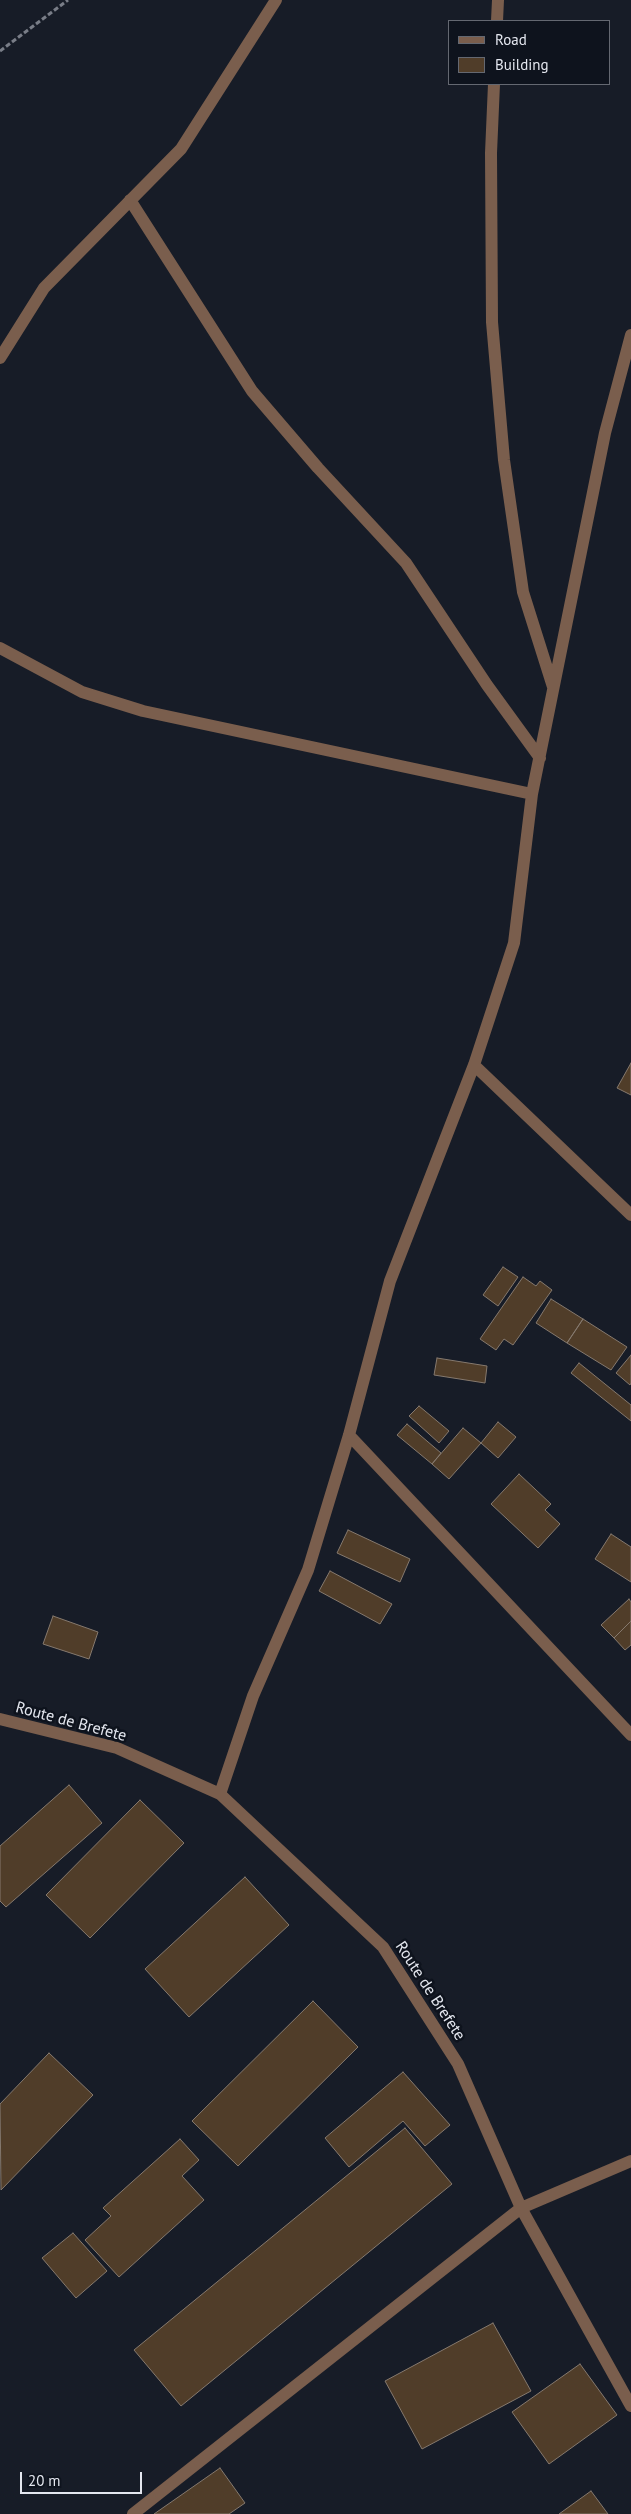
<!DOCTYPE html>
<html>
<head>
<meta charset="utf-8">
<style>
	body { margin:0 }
	#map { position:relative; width:631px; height:2514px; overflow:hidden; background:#171c27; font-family:"PT Sans",sans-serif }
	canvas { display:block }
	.legend { position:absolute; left:448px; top:20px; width:162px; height:65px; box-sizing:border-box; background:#0e131d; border:1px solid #646871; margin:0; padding:6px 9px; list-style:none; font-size:15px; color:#e4e7ef }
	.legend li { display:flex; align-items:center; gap:10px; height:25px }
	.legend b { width:25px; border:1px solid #646871 }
	.scale { position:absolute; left:20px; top:2472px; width:122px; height:22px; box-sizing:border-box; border:2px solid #e4e7ef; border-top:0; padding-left:6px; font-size:15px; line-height:18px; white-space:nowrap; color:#e4e7ef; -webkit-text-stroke:4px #0e131d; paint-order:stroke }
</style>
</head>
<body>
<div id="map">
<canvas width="631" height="2514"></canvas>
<ul class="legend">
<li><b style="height:6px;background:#7a5e4d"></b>Road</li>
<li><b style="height:14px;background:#503d29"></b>Building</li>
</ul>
<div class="scale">20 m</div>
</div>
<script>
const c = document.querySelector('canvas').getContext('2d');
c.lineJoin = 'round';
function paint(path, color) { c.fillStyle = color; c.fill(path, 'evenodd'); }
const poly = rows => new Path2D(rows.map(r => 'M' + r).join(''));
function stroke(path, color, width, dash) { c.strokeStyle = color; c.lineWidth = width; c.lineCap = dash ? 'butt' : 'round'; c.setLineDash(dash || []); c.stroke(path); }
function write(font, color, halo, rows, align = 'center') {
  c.font = font + ' "PT Sans",sans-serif'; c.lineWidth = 5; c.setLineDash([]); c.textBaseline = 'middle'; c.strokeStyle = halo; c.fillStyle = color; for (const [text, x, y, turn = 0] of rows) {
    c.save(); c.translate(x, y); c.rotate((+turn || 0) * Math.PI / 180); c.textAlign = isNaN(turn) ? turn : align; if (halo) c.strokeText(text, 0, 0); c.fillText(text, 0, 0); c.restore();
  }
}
const building = poly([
	[631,1063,631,1095,617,1088,631,1063],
	[503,1267,518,1277,498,1306,483,1295,503,1267],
	[523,1277,536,1286,540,1281,552,1290,513,1345,504,1339,496,1350,480,1339,523,1277],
	[551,1299,583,1319,567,1343,536,1323,551,1299],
	[583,1319,627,1347,611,1370,567,1343,583,1319],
	[631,1355,631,1383,630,1385,616,1373,631,1355],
	[437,1358,487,1366,485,1383,434,1375,437,1358],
	[579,1363,631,1405,631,1421,571,1373,579,1363],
	[419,1406,449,1431,439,1443,409,1416,419,1406],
	[498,1422,516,1437,498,1458,481,1443,498,1422],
	[407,1424,441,1453,432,1464,397,1435,407,1424],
	[463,1428,481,1443,449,1479,432,1464,463,1428],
	[519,1474,551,1504,545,1510,560,1524,538,1548,491,1504,519,1474],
	[348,1530,410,1559,400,1582,337,1553,348,1530],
	[611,1534,631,1547,631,1582,595,1559,611,1534],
	[330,1571,392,1604,380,1624,319,1591,330,1571],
	[629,1599,631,1602,631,1621,614,1638,601,1625,629,1599],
	[53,1616,98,1632,89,1659,43,1644,53,1616],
	[631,1621,631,1645,625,1650,614,1638,631,1621],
	[69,1785,102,1823,6,1907,0,1901,0,1846,69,1785],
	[140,1800,184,1843,90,1938,46,1895,140,1800],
	[245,1877,289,1925,189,2017,145,1969,245,1877],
	[313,2001,358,2047,238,2166,192,2121,313,2001],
	[49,2053,93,2095,1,2190,0,2104,49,2053],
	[403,2072,450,2125,425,2146,403,2121,349,2167,325,2138,403,2072],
	[405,2128,452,2184,181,2406,134,2350,405,2128],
	[180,2139,199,2160,182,2176,204,2200,119,2277,85,2240,111,2216,103,2208,180,2139],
	[73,2233,107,2271,76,2298,42,2258,73,2233],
	[493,2323,531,2391,422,2449,385,2381,493,2323],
	[580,2364,617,2415,549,2464,512,2412,580,2364],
	[220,2468,245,2503,229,2514,154,2514,220,2468],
	[591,2491,608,2514,559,2514,591,2491]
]);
const path = poly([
	[0,51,68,0]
]);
const minor = poly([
	[497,21,498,0],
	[494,84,491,153,492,322,504,460,523,592,553,687],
	[130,200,252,391,318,468,406,563,487,685,540,758],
	[0,358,44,288,181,149,276,0],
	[0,648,82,692,143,711,532,794],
	[474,1065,631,1215],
	[349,1435,631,1735],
	[0,1719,117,1748,220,1794,383,1947,458,2064,521,2208,631,2406],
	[220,1794,253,1696,308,1570,349,1435,390,1281,474,1065,514,943,532,794,605,433,631,335],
	[133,2514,521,2208,631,2161]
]);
const streetNames = [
	["Route de Brefete",71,1722,15],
	["Route de Brefete",430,1991,57]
];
paint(building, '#503d29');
stroke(building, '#85796e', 1);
stroke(path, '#797d87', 3, [5, 2.5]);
stroke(minor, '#7a5e4d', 12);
write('16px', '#e4e7ef', '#0e131d', streetNames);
</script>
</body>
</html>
